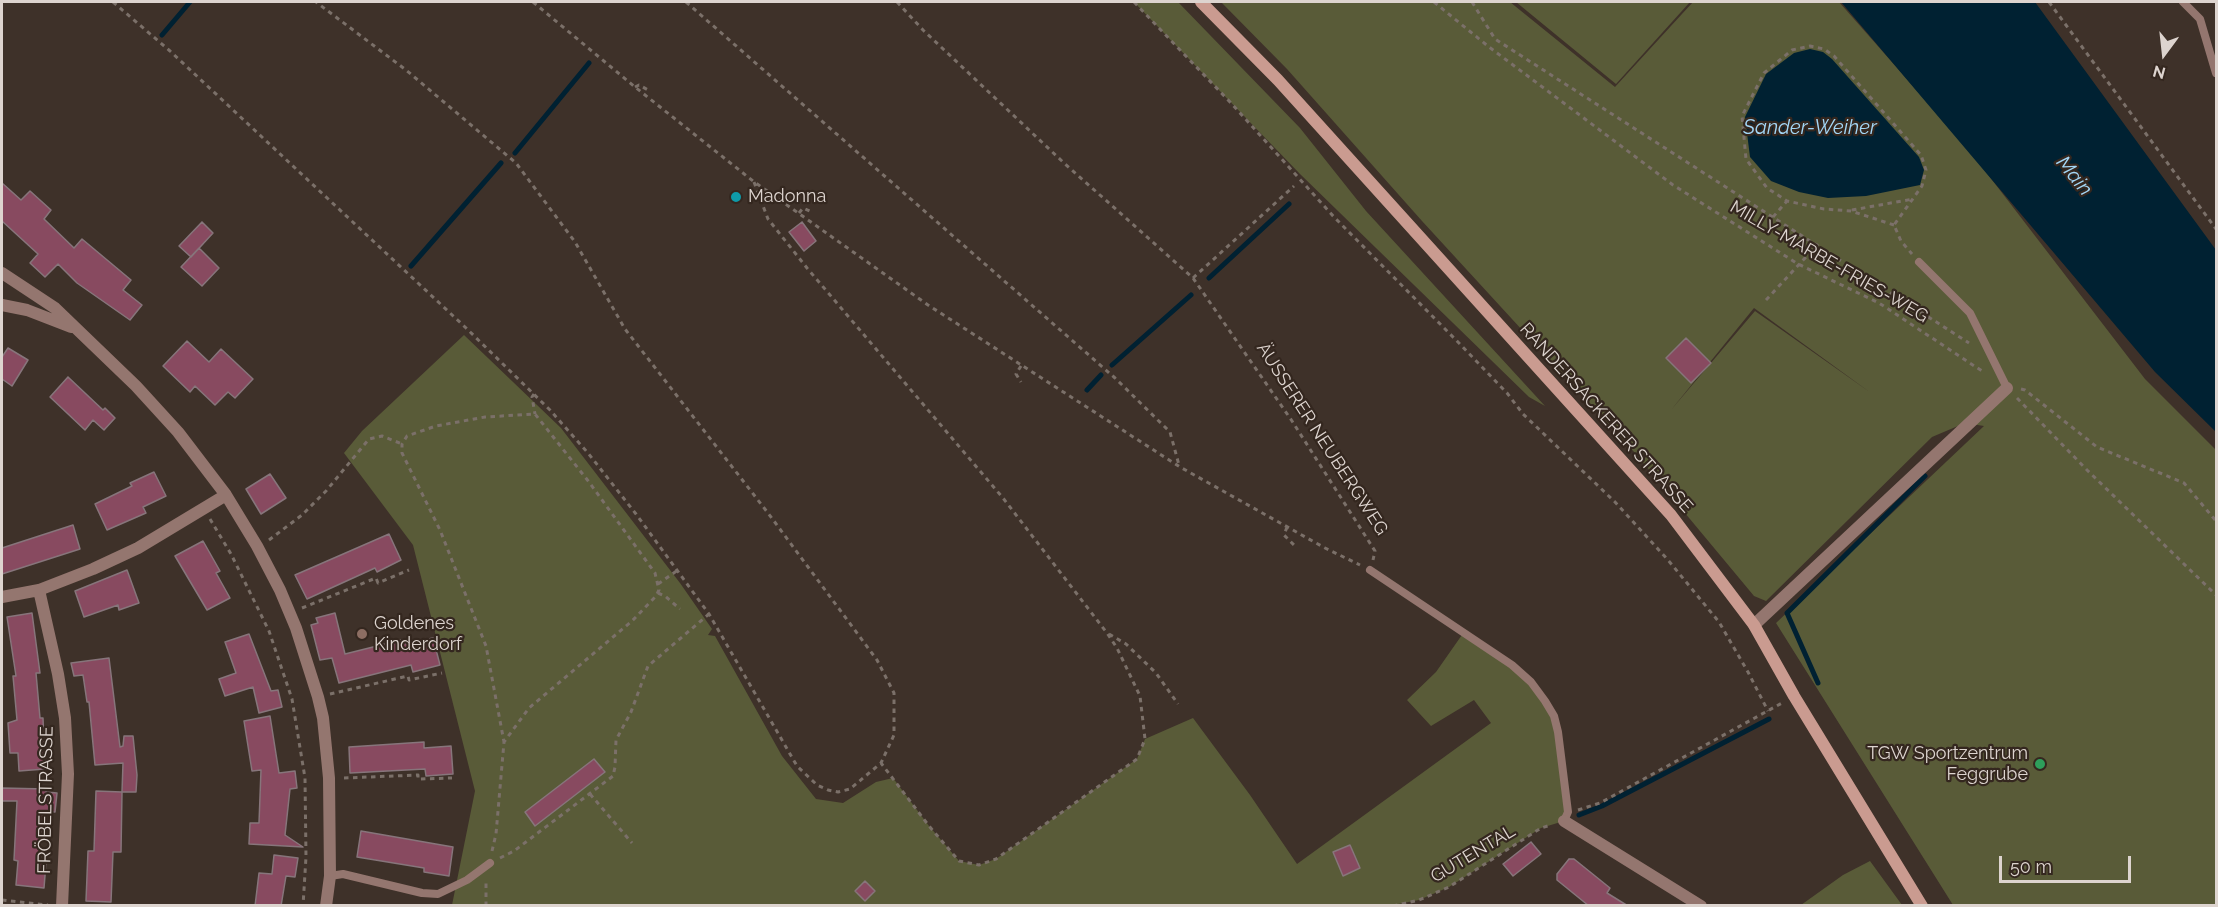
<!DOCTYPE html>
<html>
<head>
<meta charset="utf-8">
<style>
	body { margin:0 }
	#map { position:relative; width:2218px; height:907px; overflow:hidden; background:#3e3129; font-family:Raleway,sans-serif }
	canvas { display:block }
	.frame { position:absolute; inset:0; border:3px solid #ddd4cf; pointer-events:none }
	.north { position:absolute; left:2134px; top:24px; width:60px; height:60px; -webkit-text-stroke:4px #34271f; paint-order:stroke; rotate:195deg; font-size:16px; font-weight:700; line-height:24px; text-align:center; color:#ddd4cf }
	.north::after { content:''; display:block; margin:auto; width:21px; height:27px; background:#ddd4cf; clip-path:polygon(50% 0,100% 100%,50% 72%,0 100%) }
	.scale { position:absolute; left:1999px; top:856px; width:132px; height:27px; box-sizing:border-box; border:3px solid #ddd4cf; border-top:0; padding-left:8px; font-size:18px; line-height:21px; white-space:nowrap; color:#ddd4cf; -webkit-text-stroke:4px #34271f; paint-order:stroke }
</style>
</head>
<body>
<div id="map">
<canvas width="2218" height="907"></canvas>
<div class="frame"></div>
<div class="north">N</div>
<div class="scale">50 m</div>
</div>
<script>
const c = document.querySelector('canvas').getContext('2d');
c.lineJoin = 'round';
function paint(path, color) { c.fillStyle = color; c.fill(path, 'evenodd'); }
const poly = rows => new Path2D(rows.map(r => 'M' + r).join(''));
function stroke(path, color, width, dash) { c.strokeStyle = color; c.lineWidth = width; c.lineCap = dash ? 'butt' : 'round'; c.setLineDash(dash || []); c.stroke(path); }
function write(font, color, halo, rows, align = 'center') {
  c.font = font + ' Raleway,sans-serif'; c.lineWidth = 4.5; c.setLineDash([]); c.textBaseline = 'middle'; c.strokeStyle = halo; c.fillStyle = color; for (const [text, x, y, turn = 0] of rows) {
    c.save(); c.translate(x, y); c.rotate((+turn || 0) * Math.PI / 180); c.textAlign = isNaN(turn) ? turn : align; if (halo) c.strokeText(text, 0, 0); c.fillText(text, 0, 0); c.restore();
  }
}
const green = poly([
	[1134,2,1178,2,1300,128,1366,211,1545,406,1529,397,1300,174],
	[1221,2,1510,2,1615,87,1693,2,1839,2,1966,146,2145,379,2216,450,2216,905,1953,905,1776,623,1984,426,1965,423,1932,437,1766,601,1754,596,1635,453,1422,221,1287,69],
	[1754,308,1871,393,1755,311,1671,410],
	[1516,2,1690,2,1616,84],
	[464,335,561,428,680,583,712,629,708,635,715,636,782,756,816,799,843,803,876,782,893,778,929,826,959,861,979,865,996,859,1137,759,1145,739,1193,718,1250,795,1297,864,1491,723,1474,700,1431,726,1407,700,1436,672,1464,632,1512,665,1545,701,1558,732,1568,812,1564,821,1541,828,1449,887,1419,900,1393,905,452,905,475,791,413,545,344,453,362,431],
	[1870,861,1902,905,1801,905,1843,875]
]);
const water = poly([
	[1841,2,2035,2,2216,250,2216,432,2155,372],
	[1810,49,1823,52,1832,59,1919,157,1924,170,1920,185,1866,196,1828,198,1799,192,1771,181,1750,157,1745,117,1766,74,1794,53]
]);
const stream = poly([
	[162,35,190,2],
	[515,153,589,63],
	[411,266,501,163],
	[1209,278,1289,204],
	[1112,365,1191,295],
	[1087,390,1101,375],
	[1818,683,1787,613,1925,476],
	[1579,815,1602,806,1769,719]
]);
const building = poly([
	[2,183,21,200,30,191,51,210,44,219,74,248,82,239,131,280,123,290,142,305,130,320,77,283,58,264,45,277,30,263,38,254,2,221,2,183],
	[202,222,213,233,191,257,179,246,202,222],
	[802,222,816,241,804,251,789,232,802,222],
	[199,248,219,268,202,286,181,267,199,248],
	[1686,338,1711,363,1691,383,1666,358,1686,338],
	[187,341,209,362,221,349,253,379,235,398,228,392,215,405,195,386,190,392,163,366,187,341],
	[8,348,28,360,12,386,2,379,2,357,8,348],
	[68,377,103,410,105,408,115,418,104,430,93,420,85,430,50,397,68,377],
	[154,472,166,496,143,507,146,513,107,530,95,504,132,486,130,483,154,472],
	[270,474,286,498,261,514,246,489,270,474],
	[73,525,80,549,2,574,2,548,73,525],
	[389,534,401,560,377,572,375,568,307,599,295,575,389,534],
	[203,541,220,571,216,573,230,598,207,610,175,556,203,541],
	[127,570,139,603,119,610,118,605,84,617,75,591,127,570],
	[32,613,40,673,36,673,40,718,43,718,45,769,19,771,18,753,10,753,8,723,17,720,13,676,16,676,7,617,32,613],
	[335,613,345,654,405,639,406,644,433,638,440,665,413,672,411,665,339,683,332,658,320,660,311,625,318,623,316,618,335,613],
	[249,634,271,691,278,690,282,707,259,713,253,687,225,696,219,679,236,673,225,642,249,634],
	[109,658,120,747,123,746,124,736,133,736,137,775,136,792,122,792,123,763,95,765,89,702,87,702,83,675,74,676,71,663,109,658],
	[270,716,279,773,295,771,297,788,290,789,285,835,303,847,249,844,250,823,259,823,261,770,252,771,244,721,270,716],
	[424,742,424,748,451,746,453,774,426,776,425,769,350,773,349,747,424,742],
	[594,759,605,772,535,826,525,812,594,759],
	[2,788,46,789,46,792,57,793,55,812,43,811,39,862,46,863,44,888,16,885,18,861,14,860,17,801,2,801,2,788],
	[96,791,122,792,121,852,113,852,111,902,86,901,88,851,94,851,96,791],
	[361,831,453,847,449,876,424,872,424,868,357,857,361,831],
	[1531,842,1541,854,1513,876,1503,864,1531,842],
	[1350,845,1360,868,1343,876,1333,852,1350,845],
	[274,855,298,858,295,877,286,876,281,906,255,906,259,873,272,874,274,855],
	[1569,859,1574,859,1610,888,1607,893,1628,906,1589,906,1557,880,1557,874,1569,859],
	[865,881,875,891,865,901,855,891,865,881]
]);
const path = poly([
	[113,2,170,51,465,327,550,410,588,453,636,514,709,614,797,766,817,785,828,790,838,792,850,789,881,763,894,735,894,693,877,660,768,513,625,329,575,242,516,163,406,70,316,2],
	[533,2,635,87,753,181,928,305,1180,467,1325,548,1360,565],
	[686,2,1115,378,1170,432,1179,465],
	[897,2,923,30,1064,163,1193,278,1292,421,1375,551,1373,560],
	[1134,2,1231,103,1334,217,1456,340,1507,393,1523,414,1615,502,1668,560,1719,622,1748,672,1768,711],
	[1434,2,1489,47,1673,185,1798,264,1879,303,1985,373],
	[1472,2,1495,39,1969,343],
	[2049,2,2216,229],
	[635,87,639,85,650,91],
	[754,182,768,219,807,268,1003,498,1107,633,1117,648,1140,696,1145,739,1137,759,996,859,979,865,959,861,929,826,881,763],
	[1852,210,1913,199],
	[799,213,803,208,812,212],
	[1773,217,1787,201],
	[1894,225,1851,211,1824,209,1787,201,1767,188,1746,159,1742,116,1764,73,1792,50,1810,46,1824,49,1834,56,1921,155,1926,170,1922,186,1894,225,1901,241,1912,254],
	[1193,278,1294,186],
	[1766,300,1818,244],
	[1021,366,1016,374,1021,382],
	[2021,389,2025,390,2097,447,2184,483,2216,521],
	[534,394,532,397,535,414],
	[2017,398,2087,470,2216,595],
	[210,519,231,554,269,631,292,699,305,778,306,857,303,906],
	[1287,527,1284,535,1295,546],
	[269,540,302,515,326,491,369,439,382,436,402,444],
	[658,584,678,570],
	[658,593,665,596,680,609],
	[302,608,376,578,378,583,409,570],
	[1109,634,1126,644,1156,673,1178,704],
	[330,694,408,676,409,680,442,673],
	[344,778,418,775,418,779,452,778],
	[590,794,632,843],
	[1578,810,1600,803,1782,703],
	[492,851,496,834,504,742,529,708,632,621,656,596,659,590,655,573,589,482,535,414,485,417,436,426,407,436,402,444,402,453,440,530,486,646,504,742],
	[500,858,514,851,613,776,615,767,616,740,631,712,648,666,709,614],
	[2,900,48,905],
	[486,906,486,881],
	[1393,906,1419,900,1449,887,1541,828,1551,825]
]);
const lane = poly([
	[2183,2,2200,19,2216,73],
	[1919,262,1970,313,2007,388],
	[1370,570,1512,665,1531,682,1545,701,1554,716,1558,732,1568,812,1564,821],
	[330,876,343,874,422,893,438,894,467,880,490,863]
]);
const street = poly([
	[2,273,55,308,136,386,178,432,226,495,257,546,280,590,296,628,318,697,323,718,329,778,330,876,326,906],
	[2,305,27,310,71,327],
	[39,590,58,674,65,718,68,774,62,906],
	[2,597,39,590,93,569,138,548,226,495],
	[1754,625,2007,388],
	[1564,821,1701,906]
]);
const secondary = poly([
	[1201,2,1278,80,1671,515,1754,625,1794,696,1922,906]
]);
const markers = [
	[736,197,6,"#0f9aa8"],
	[362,634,6,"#8d6e63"],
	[2040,764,6,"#2e9e5b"]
];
const poiNames = [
	["Madonna",748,197],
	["Goldenes",374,624],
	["Kinderdorf",374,645],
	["TGW Sportzentrum",2028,754,"right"],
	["Feggrube",2028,775,"right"]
];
const streetNames = [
	["MILLY-MARBE-FRIES-WEG",1829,262,30],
	["RANDERSACKERER STRASSE",1606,418,48],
	["ÄUSSERER NEUBERGWEG",1322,439,57],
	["FRÖBELSTRASSE",46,800,-89],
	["GUTENTAL",1473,854,-31]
];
const waterNames = [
	["Sander-Weiher",1810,128],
	["Main",2074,176,51]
];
paint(green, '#595b38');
paint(water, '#002132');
stroke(stream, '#002132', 5);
paint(building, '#884a60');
stroke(building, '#87757b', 1.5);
stroke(path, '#7b7069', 3, [4.5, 4.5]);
stroke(lane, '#94766f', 8);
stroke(street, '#94766f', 12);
stroke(secondary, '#ca9b90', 12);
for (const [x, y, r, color] of markers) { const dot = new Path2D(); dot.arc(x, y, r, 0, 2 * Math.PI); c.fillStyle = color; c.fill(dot); stroke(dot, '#34271f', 2); }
write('18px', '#ddd4cf', '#34271f', poiNames, 'left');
write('18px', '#ddd4cf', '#34271f', streetNames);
write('italic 20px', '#a3d7f7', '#34271f', waterNames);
</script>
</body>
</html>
